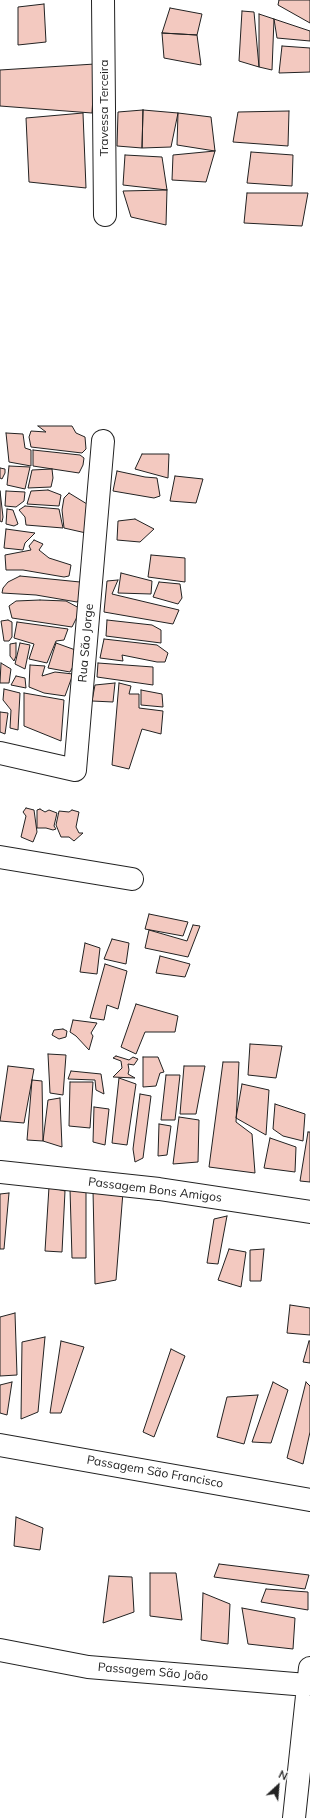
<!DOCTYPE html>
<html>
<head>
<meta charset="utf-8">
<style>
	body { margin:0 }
	#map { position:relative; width:310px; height:1818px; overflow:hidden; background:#fff; font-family:Mulish,sans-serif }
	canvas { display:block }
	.north { position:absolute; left:258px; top:1766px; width:40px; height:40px; -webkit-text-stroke:3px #fff; paint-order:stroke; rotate:26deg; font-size:11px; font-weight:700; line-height:16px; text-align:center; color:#222 }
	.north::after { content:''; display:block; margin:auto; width:14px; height:18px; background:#222; clip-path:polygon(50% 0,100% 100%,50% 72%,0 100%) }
</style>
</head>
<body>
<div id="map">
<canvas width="310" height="1818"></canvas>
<div class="north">N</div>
</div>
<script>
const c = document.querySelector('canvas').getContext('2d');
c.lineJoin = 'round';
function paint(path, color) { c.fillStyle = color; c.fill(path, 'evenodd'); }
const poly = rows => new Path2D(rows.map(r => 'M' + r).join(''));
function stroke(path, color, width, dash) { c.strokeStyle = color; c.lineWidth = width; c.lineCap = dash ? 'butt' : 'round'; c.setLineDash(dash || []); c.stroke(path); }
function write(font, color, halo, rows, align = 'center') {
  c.font = font + ' Mulish,sans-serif'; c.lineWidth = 3; c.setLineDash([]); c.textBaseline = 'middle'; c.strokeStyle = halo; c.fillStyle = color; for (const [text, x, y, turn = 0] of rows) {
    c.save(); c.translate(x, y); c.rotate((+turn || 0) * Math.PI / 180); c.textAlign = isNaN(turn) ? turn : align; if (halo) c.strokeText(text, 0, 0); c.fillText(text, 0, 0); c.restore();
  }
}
const building = poly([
	[279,0,310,0,310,23,278,5,279,0],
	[44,4,46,42,18,45,18,7,44,4],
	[170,8,202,14,197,35,162,33,170,8],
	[242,11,254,12,259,67,239,61,242,11],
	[259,14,274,19,272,70,259,67,259,14],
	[274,19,310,31,310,41,277,38,274,19],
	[162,33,197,35,201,65,164,58,162,33],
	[282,46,310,48,310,72,279,73,282,46],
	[95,64,92,113,0,106,0,70,95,64],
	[143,110,178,113,171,147,142,148,143,110],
	[143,110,142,148,117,146,118,112,143,110],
	[289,111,288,146,233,142,238,112,289,111],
	[83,113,86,188,29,182,26,118,83,113],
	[178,113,211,117,215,151,177,145,178,113],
	[215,151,206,182,172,180,173,155,215,151],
	[251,152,293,155,292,186,247,183,251,152],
	[125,155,162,157,167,190,123,185,125,155],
	[167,190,166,225,131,217,123,191,167,190],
	[247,193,308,193,302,226,244,223,247,193],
	[38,426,72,426,76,433,85,437,86,449,82,453,31,447,29,437,31,431,46,432,38,426],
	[6,433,23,434,25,448,31,450,31,466,9,462,6,433],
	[33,450,80,455,84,458,83,465,79,473,33,466,33,450],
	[142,454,169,454,168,478,135,469,142,454],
	[9,466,30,467,25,489,7,485,9,466],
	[0,468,5,469,5,473,2,479,0,478,0,468],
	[52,469,53,478,51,487,28,488,32,470,52,469],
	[117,471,145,477,157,478,160,496,154,498,113,491,117,471],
	[175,476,203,479,196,503,170,501,175,476],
	[48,490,61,495,59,506,27,504,31,491,48,490],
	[0,491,3,517,2,522,0,521,0,491],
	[6,491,25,492,24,501,16,507,5,506,6,491],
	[69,493,87,504,86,533,64,528,62,510,64,498,69,493],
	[25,506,59,509,63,528,26,525,25,517,19,510,25,506],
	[7,509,13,510,18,524,14,526,6,524,7,509],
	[135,519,154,529,140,542,117,540,118,521,135,519],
	[6,529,35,533,25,543,23,550,4,548,6,529],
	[34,540,43,544,39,550,49,558,71,565,69,576,64,577,23,570,6,570,5,555,31,550,29,546,34,540],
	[151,555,185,558,185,582,148,577,151,555],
	[121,573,152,581,151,594,118,593,121,573],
	[20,576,80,582,80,598,77,602,36,595,2,593,3,588,8,582,20,576],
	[118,580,112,594,179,610,173,624,104,612,107,581,118,580],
	[159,582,180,584,182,598,178,604,153,597,159,582],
	[40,600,66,601,81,609,72,627,12,618,9,606,16,601,40,600],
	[8,620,12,622,12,637,9,641,4,641,1,621,8,620],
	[107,620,152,625,161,630,161,643,106,636,107,620],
	[17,622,68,629,64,640,56,641,47,663,29,659,34,644,14,638,17,622],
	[104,639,157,645,168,653,165,662,157,662,122,655,123,661,100,658,104,639],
	[16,643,16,656,14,661,10,656,10,644,16,643],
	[20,643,30,645,25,669,15,664,20,643],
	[56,643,81,652,70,672,48,668,56,643],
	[1,663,11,669,9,683,0,683,1,663],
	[98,663,153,667,153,685,97,677,98,663],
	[30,665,45,666,42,676,55,672,73,674,65,696,44,693,29,687,30,665],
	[16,676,25,678,26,688,11,685,16,676],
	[115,683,113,702,92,701,95,685,115,683],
	[119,683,131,686,129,694,139,694,139,708,163,711,161,734,142,729,129,769,112,765,119,683],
	[4,689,20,693,18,730,10,728,11,710,3,700,4,689],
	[141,690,162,694,163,707,141,705,141,690],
	[24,693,64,700,61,741,24,726,24,693],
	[0,712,8,713,5,734,0,732,0,712],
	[26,808,34,810,37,832,33,842,21,837,26,816,23,812,26,808],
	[40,809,45,812,49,810,57,813,54,826,56,829,53,830,46,828,37,828,37,810,40,809],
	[72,810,79,812,76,827,79,833,83,833,74,841,69,837,61,837,56,825,59,811,69,812,72,810],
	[149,914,188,922,183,936,145,929,149,914],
	[193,925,200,926,188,957,145,948,149,930,187,941,193,925],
	[112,939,129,943,126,964,104,959,112,939],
	[85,943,100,948,97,974,80,972,85,943],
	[160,956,190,964,185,977,156,973,160,956],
	[105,964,127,971,118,1009,107,1005,104,1020,90,1018,105,964],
	[136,1004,178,1016,175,1032,145,1032,136,1054,121,1047,136,1004],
	[73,1020,97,1023,91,1033,93,1036,89,1050,76,1036,70,1032,73,1020],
	[63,1029,67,1031,66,1037,59,1039,52,1035,54,1030,63,1029],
	[250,1044,282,1046,276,1078,248,1075,250,1044],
	[48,1054,66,1055,63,1095,50,1093,48,1054],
	[116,1056,129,1060,133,1057,138,1059,134,1065,128,1064,129,1070,128,1074,135,1078,113,1077,122,1068,121,1061,113,1058,116,1056],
	[143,1057,158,1057,164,1072,160,1073,156,1086,143,1087,143,1057],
	[223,1062,239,1062,236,1122,252,1134,255,1173,209,1167,223,1062],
	[8,1066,34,1069,24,1123,0,1121,8,1066],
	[184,1066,205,1066,196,1114,180,1114,184,1066],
	[71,1071,101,1074,104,1094,96,1090,95,1080,68,1079,71,1071],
	[166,1075,180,1075,175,1120,161,1120,166,1075],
	[119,1078,136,1084,127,1145,112,1143,119,1078],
	[32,1080,42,1081,43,1141,27,1140,32,1080],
	[70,1082,93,1082,90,1128,69,1126,70,1082],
	[242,1084,269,1090,266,1135,236,1118,242,1084],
	[140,1094,151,1096,143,1158,135,1162,133,1149,140,1094],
	[60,1098,62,1147,43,1141,48,1100,60,1098],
	[275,1104,305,1114,303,1141,283,1136,273,1129,275,1104],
	[94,1107,109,1109,105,1145,93,1142,94,1107],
	[179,1117,199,1120,198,1162,173,1164,179,1117],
	[159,1124,171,1126,167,1155,158,1156,159,1124],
	[308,1132,310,1132,310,1182,300,1181,308,1132],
	[270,1138,296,1147,295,1172,264,1168,270,1138],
	[49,1187,65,1191,62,1252,45,1251,49,1187],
	[70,1189,86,1190,86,1258,72,1258,70,1189],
	[93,1190,123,1192,116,1280,95,1284,93,1190],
	[9,1193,4,1249,0,1249,0,1194,9,1193],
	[227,1216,218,1264,207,1263,214,1219,227,1216],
	[229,1249,246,1252,241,1287,218,1280,229,1249],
	[264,1249,261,1281,250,1281,250,1250,264,1249],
	[290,1305,310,1308,310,1335,287,1333,290,1305],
	[15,1313,17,1375,0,1376,0,1317,15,1313],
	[45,1337,38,1412,21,1419,22,1342,45,1337],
	[61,1341,84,1347,61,1413,50,1413,61,1341],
	[309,1341,310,1341,310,1363,303,1362,309,1341],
	[171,1349,185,1356,154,1437,143,1432,171,1349],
	[12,1382,7,1415,0,1413,0,1385,12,1382],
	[273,1382,288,1390,271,1443,252,1442,273,1382],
	[306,1382,310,1386,310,1432,303,1464,287,1458,306,1382],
	[258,1395,244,1444,217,1437,227,1397,258,1395],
	[16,1517,43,1528,40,1550,14,1546,16,1517],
	[219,1564,309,1575,305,1589,214,1577,219,1564],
	[150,1573,176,1573,182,1620,150,1616,150,1573],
	[109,1576,132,1577,134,1612,103,1623,109,1576],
	[266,1589,308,1592,308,1610,261,1602,266,1589],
	[203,1593,230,1604,228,1644,201,1640,203,1593],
	[242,1608,295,1618,293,1649,248,1644,242,1608]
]);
const minor = poly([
	[103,0,105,215],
	[0,753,75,770,103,441],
	[0,857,132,879],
	[0,1172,159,1189,310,1212],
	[0,1445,310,1500],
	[0,1650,88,1667,307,1685],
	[294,1818,310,1668]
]);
const streetNames = [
	["Travessa Terceira",104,108,-90],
	["Rua São Jorge",86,643,-85],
	["Passagem Bons Amigos",155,1190,7],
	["Passagem São Francisco",155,1472,10],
	["Passagem São João",153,1672,5]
];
paint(building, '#f3c9c0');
stroke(building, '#222', 1);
stroke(minor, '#222', 24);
stroke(minor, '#fff', 22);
write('12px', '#222', '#fff', streetNames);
</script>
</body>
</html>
